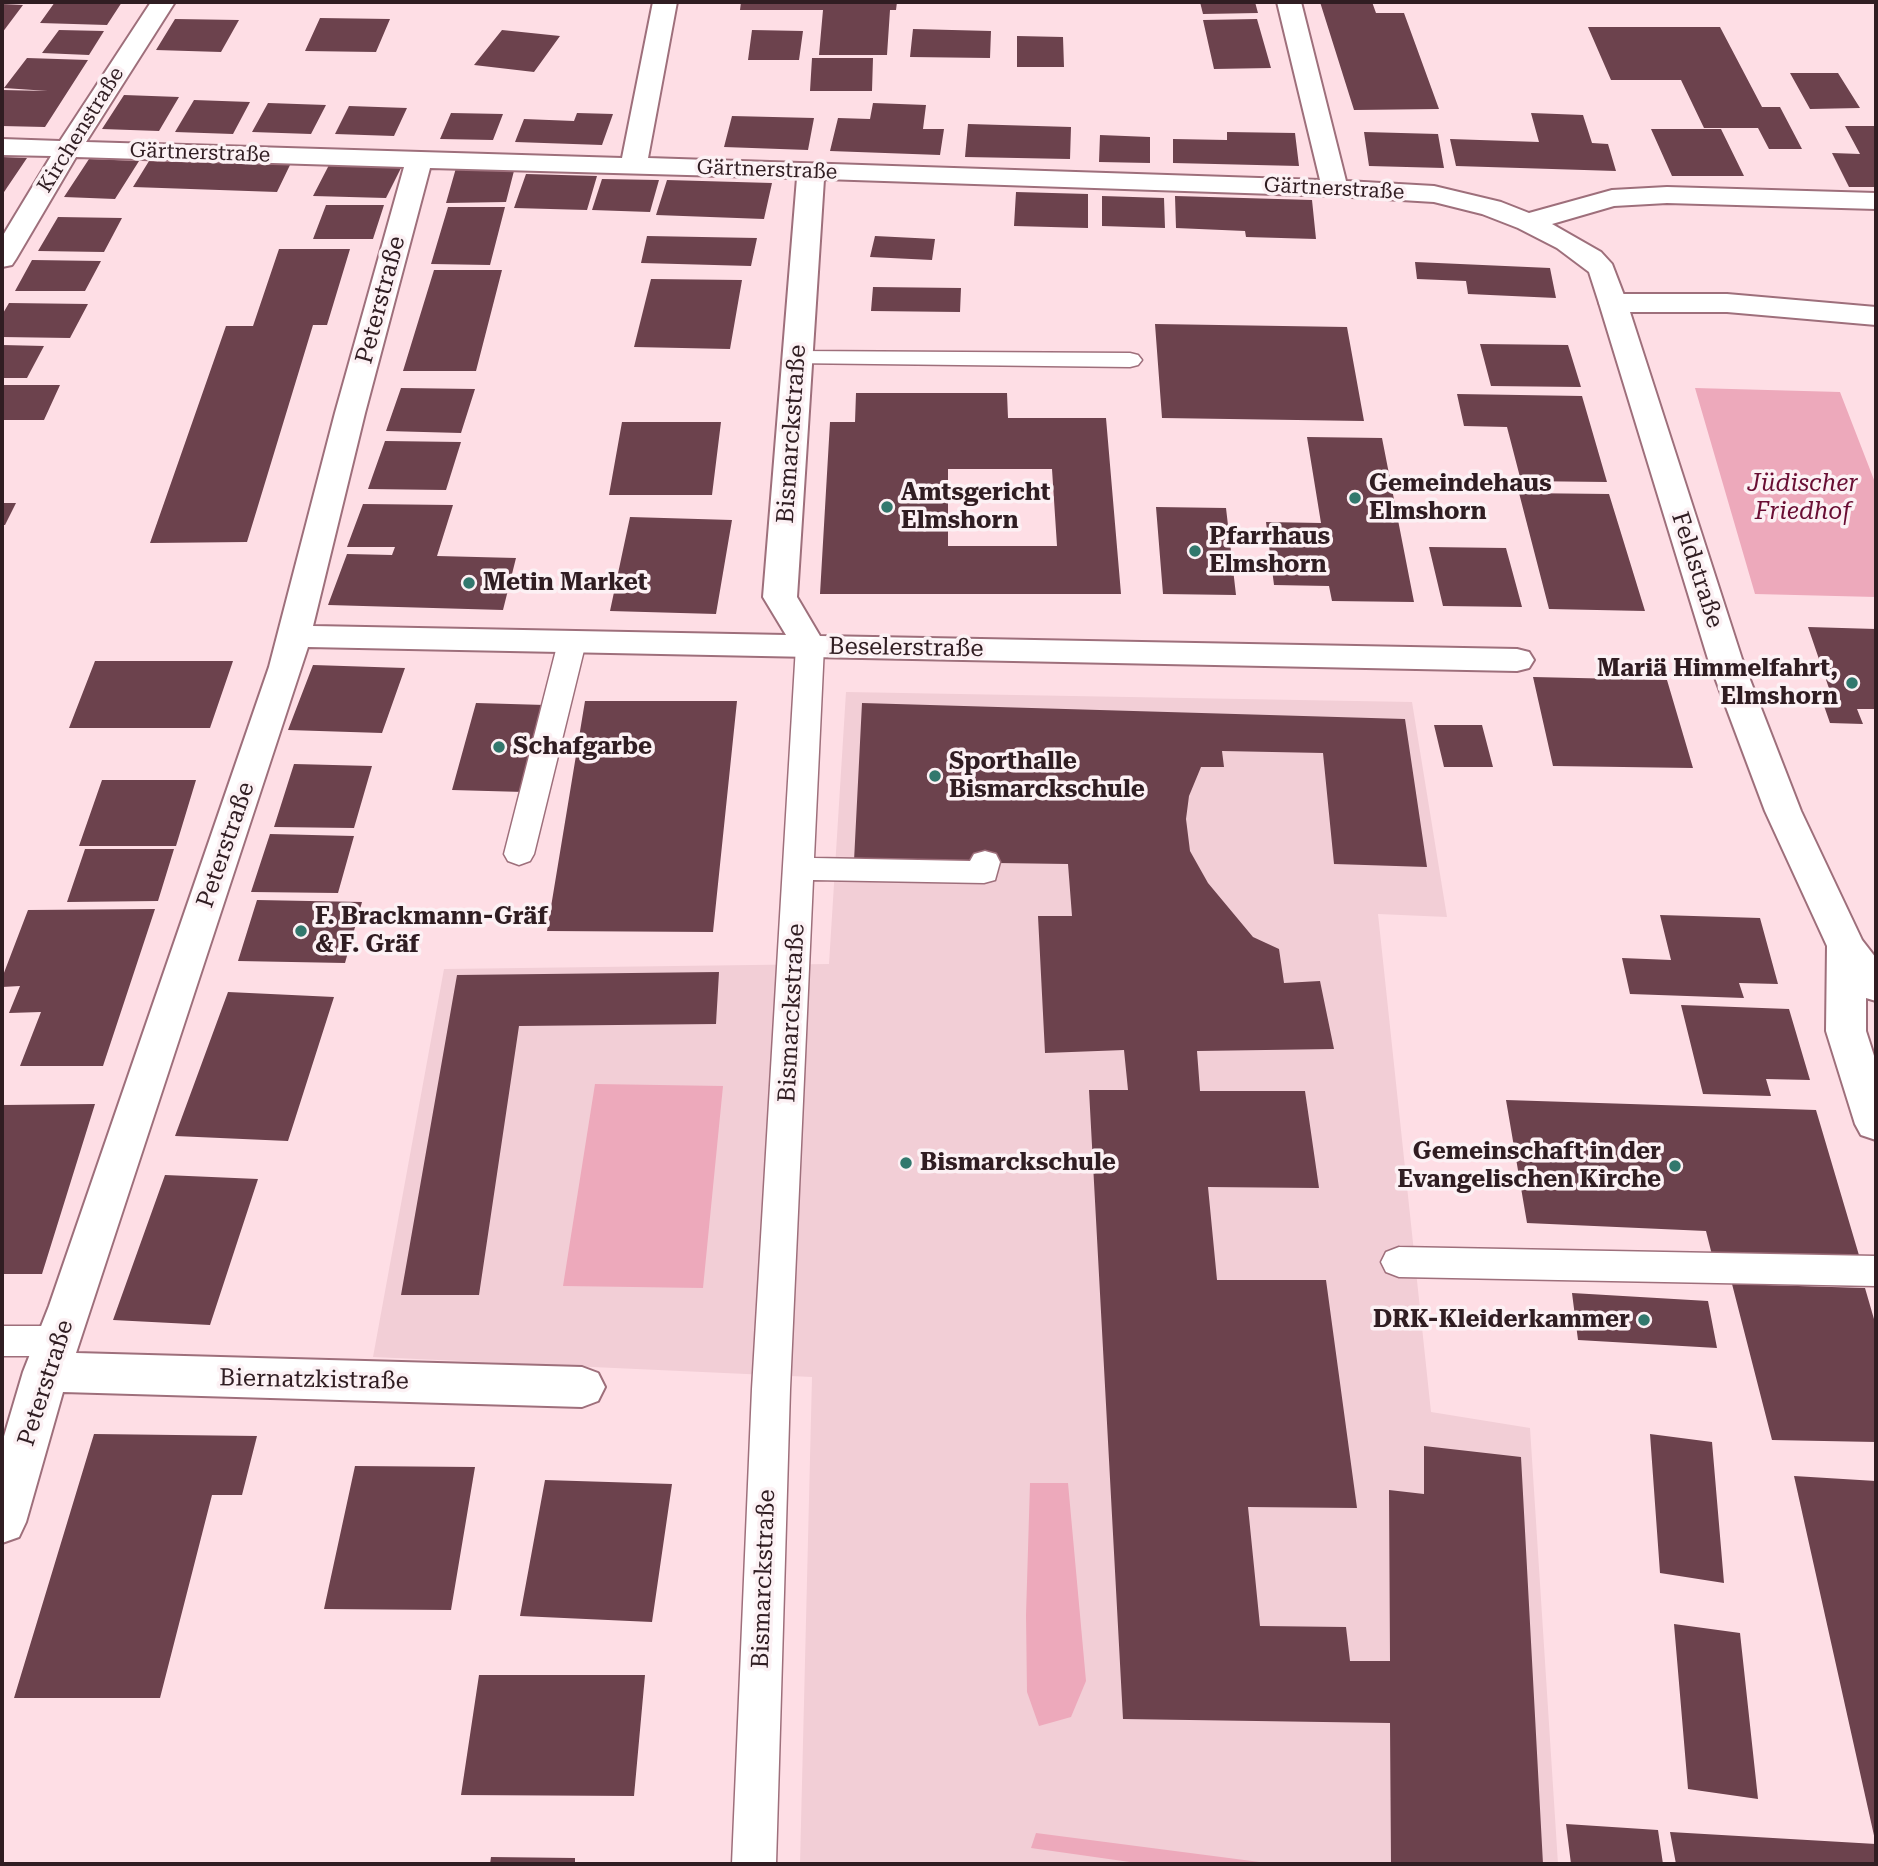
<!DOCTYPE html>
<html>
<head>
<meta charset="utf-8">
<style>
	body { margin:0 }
	#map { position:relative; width:1878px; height:1866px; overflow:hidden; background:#fedee5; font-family:"Roboto Serif",serif }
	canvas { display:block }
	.frame { position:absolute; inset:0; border:4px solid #301d22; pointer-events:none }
</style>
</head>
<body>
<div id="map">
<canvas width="1878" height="1866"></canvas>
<div class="frame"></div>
</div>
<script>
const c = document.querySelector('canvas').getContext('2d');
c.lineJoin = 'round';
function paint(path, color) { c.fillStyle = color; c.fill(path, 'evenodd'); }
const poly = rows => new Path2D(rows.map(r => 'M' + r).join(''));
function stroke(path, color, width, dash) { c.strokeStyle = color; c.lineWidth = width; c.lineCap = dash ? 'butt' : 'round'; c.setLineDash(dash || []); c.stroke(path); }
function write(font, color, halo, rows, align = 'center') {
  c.font = font + ' "Roboto Serif",serif'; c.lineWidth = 7; c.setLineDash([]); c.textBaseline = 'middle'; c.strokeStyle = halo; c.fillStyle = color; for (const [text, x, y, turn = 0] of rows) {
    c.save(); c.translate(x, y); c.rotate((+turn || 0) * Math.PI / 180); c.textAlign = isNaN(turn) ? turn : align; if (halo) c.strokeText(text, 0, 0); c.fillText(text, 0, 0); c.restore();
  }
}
const built = poly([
	[846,692,1412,702,1447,917,1378,914,1431,1412,1530,1428,1558,1864,800,1864,812,1377,373,1357,444,969,829,964]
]);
const green = poly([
	[1695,388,1840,392,1876,485,1876,597,1755,594],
	[595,1084,723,1086,703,1288,563,1286],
	[1030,1483,1068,1483,1086,1681,1071,1717,1039,1726,1027,1692,1026,1615],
	[1036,1833,1275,1864,1144,1864,1031,1848]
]);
const building = poly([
	[55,2,122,2,107,25,40,23],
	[741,2,897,2,896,10,890,10,887,55,819,55,823,10,740,10],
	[1200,2,1255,2,1258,13,1203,14],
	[1320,2,1372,2,1376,13,1404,13,1439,109,1354,110],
	[2,4,23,5,2,33],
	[320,18,390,19,376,52,305,51],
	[175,19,239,20,221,52,156,50],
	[1257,19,1271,68,1214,69,1203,20],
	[1588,27,1720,27,1762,107,1780,107,1802,149,1769,149,1758,128,1704,128,1681,80,1611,80],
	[913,29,991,31,990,58,910,57],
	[59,30,104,31,89,55,42,53],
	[502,30,560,36,534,72,474,65],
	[752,30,803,31,799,60,748,60],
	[1017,36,1063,37,1064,67,1017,67],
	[27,58,88,60,45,127,2,126,2,90,48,91,4,88],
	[812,58,873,58,872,91,810,91],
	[1790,73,1838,73,1860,108,1810,109],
	[124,95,179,97,159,131,102,129],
	[194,100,250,102,233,134,175,132],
	[268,103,326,105,311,134,252,132],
	[873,103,926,105,923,129,944,129,940,155,830,151,838,118,870,119],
	[349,106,407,108,394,136,335,134],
	[451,113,503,114,493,140,440,139],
	[577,113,613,114,602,145,515,142,524,119,574,121],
	[1531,113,1583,115,1592,143,1608,144,1616,171,1456,166,1450,139,1539,142],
	[732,116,814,118,808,150,724,147],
	[968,124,1071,127,1070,159,965,157],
	[1845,126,1876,126,1876,187,1849,187,1832,153,1860,154],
	[1651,129,1721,129,1744,176,1672,176],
	[1227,132,1295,133,1299,166,1173,163,1173,139,1227,140],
	[1364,132,1438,134,1444,168,1369,166],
	[1100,135,1150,137,1150,163,1099,162],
	[2,157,27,158,2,195],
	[89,159,139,161,115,199,64,197],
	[149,161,220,163,290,165,277,192,133,187],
	[329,165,401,168,386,198,313,196],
	[515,167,506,202,446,203,456,168],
	[526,174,597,176,587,210,514,208],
	[602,179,659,180,650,212,592,210],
	[667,180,772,183,764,219,656,215],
	[1016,192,1088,194,1088,228,1014,226],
	[1102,196,1164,198,1165,228,1102,226],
	[1175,196,1312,200,1316,239,1246,237,1245,231,1176,228],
	[326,205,384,205,373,239,313,239],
	[448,207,505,207,490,265,431,264],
	[58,217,122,218,104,252,38,251],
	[647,236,757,238,751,266,641,263],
	[875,236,935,239,932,260,870,257],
	[279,249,350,249,327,325,313,325,247,542,150,543,226,326,253,326],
	[32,260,101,261,85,291,15,291],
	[1415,262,1550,268,1556,298,1468,294,1466,281,1417,279],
	[434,270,502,270,476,371,403,371],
	[651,279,742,280,730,349,634,347],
	[873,287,961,288,960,312,871,311],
	[9,303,88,304,70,338,2,337,2,315],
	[1155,324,1347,327,1364,421,1162,418],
	[1480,344,1568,345,1581,387,1491,386],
	[2,345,44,346,27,378,2,378],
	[2,385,60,385,44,420,2,420],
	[401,388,475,389,461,433,386,431],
	[856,393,1007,393,1008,418,1106,418,1121,594,820,594,830,422,855,422],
	[948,469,1052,469,1057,546,948,546],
	[1457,394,1582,396,1607,482,1521,481,1507,427,1464,426],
	[622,422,721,422,712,495,609,495],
	[1307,437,1382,438,1414,602,1332,601,1329,586,1274,585,1266,522,1321,523],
	[385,441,461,442,446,490,368,489],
	[1519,493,1609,494,1645,611,1549,609],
	[2,503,16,503,5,525,2,525],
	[363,504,453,505,437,556,516,558,503,610,328,605,347,554,392,555,395,547,347,547],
	[1156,507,1226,508,1236,595,1163,594],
	[630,517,732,520,716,614,610,611],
	[1429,547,1506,548,1522,607,1443,606],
	[1808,627,1876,629,1876,709,1857,709,1863,724,1830,723,1823,703,1834,703],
	[95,661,233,661,210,728,69,728],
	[313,665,405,668,382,733,288,730],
	[1533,677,1667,680,1693,768,1553,766],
	[585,701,737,701,713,932,547,931],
	[476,703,545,705,524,792,452,790],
	[862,703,1405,719,1427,867,1334,864,1323,753,1222,751,1224,767,1201,767,1189,796,1186,819,1190,851,1208,883,1253,937,1279,949,1284,983,1320,981,1334,1049,1197,1051,1200,1091,1305,1091,1319,1188,1208,1187,1217,1280,1326,1280,1357,1508,1248,1507,1260,1626,1346,1627,1350,1661,1390,1661,1389,1490,1424,1494,1424,1446,1521,1457,1543,1864,1391,1864,1390,1723,1123,1719,1089,1090,1128,1090,1124,1050,1045,1053,1038,916,1072,916,1068,864,854,861],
	[1434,725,1482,725,1493,767,1444,767],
	[294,764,372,766,354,828,274,827],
	[102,780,196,780,176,846,79,846],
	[270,834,354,836,338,893,251,892],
	[85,849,174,849,158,901,67,902],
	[257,900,362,902,345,963,238,961],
	[155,909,103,1066,20,1066,41,1012,9,1013,20,986,2,987,2,978,28,910],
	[1660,915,1760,918,1778,984,1739,983,1744,998,1630,994,1622,958,1671,960],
	[719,972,716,1024,519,1026,479,1295,401,1295,457,975],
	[228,992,334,997,288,1141,175,1136],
	[1681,1005,1789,1009,1810,1080,1766,1079,1771,1096,1703,1094],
	[1506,1100,1816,1110,1861,1262,1713,1259,1706,1231,1527,1223],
	[95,1104,42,1274,2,1274,2,1105],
	[165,1175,258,1179,210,1325,113,1320],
	[1732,1284,1865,1288,1876,1326,1876,1442,1772,1440],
	[1572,1293,1708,1301,1717,1348,1578,1340],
	[94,1434,257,1436,242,1495,212,1495,160,1698,14,1698],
	[1650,1434,1712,1442,1724,1583,1660,1573],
	[355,1466,475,1467,451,1610,324,1609],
	[1794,1476,1876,1481,1876,1840,1875,1840],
	[545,1480,672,1484,652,1622,520,1616],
	[1674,1624,1740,1633,1758,1799,1688,1789],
	[479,1675,645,1675,634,1796,461,1795],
	[1566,1824,1658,1830,1663,1864,1571,1864],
	[1670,1832,1876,1844,1876,1864,1676,1864],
	[491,1857,575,1858,575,1864,490,1864]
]);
const lane = poly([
	[797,351,1130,353,1138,355,1142,360,1138,365,1130,367,789,363,785,358,789,353,797,351],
	[572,633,582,636,586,642,534,854,530,861,519,865,508,861,504,854,558,642,562,636,572,633],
	[810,637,820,640,824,646,814,858,970,861,974,854,985,851,996,854,1000,862,995,880,984,883,813,880,790,1389,776,1864,732,1864,752,1389,796,646,800,640,810,637],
	[1399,1247,1876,1256,1876,1286,1399,1277,1386,1272,1381,1262,1386,1252,1399,1247],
	[2,1326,58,1326,71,1330,76,1341,71,1352,58,1356,2,1356,2,1326]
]);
const street = poly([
	[151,2,175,2,86,142,622,158,653,2,677,2,648,158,1320,180,1277,2,1301,2,1346,181,1434,186,1501,202,1529,213,1612,190,1667,187,1876,193,1876,209,1667,203,1614,206,1552,224,1601,252,1612,264,1627,303,1623,309,1613,312,1603,309,1599,303,1589,272,1557,248,1518,228,1482,214,1434,202,1335,196,824,179,797,597,820,636,1517,649,1529,652,1534,660,1529,668,1517,671,308,647,76,1353,582,1367,598,1373,605,1387,598,1401,582,1407,63,1392,26,1522,19,1537,2,1543,2,1443,23,1372,49,1306,269,667,335,413,404,167,76,157,16,259,12,265,2,267,2,237,51,156,2,155,2,139,60,141,151,2],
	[430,168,797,178,763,597,786,635,313,626,365,413,430,168]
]);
const secondary = poly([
	[1613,294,1727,294,1876,307,1876,325,1727,312,1630,312,1742,659,1801,811,1862,940,1876,958,1876,1001,1866,998,1866,1031,1876,1062,1876,1140,1861,1135,1855,1124,1826,1031,1827,946,1765,811,1708,659,1599,303,1603,297,1613,294]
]);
const markers = [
	[1355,498,7,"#32786d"],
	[887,507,7,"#32786d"],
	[1195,551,7,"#32786d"],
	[469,583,7,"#32786d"],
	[1852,683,7,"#32786d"],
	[499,747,7,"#32786d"],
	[935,776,7,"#32786d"],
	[301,931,7,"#32786d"],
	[906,1163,7,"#32786d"],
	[1675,1166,7,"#32786d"],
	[1644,1320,7,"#32786d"]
];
const farStreetnames = [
	["Kirchenstraße",81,130,-58],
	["Gärtnerstraße",200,153,2],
	["Gärtnerstraße",767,170,2],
	["Gärtnerstraße",1334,189,3]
];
const streetNames = [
	["Peterstraße",381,300,-75],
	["Bismarckstraße",792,434,-86],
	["Feldstraße",1697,570,72],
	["Beselerstraße",906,648,1],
	["Peterstraße",226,845,-71],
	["Bismarckstraße",792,1013,-87],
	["Biernatzkistraße",314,1380,1],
	["Peterstraße",46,1383,-72],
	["Bismarckstraße",764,1579,-88]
];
const poiNames = [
	["Gemeindehaus",1369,484],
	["Elmshorn",1369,512],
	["Amtsgericht",901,493],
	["Elmshorn",901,521],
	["Pfarrhaus",1209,537],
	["Elmshorn",1209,565],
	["Metin Market",483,583],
	["Mariä Himmelfahrt,",1838,669,"right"],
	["Elmshorn",1838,697,"right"],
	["Schafgarbe",513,747],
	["Sporthalle",949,762],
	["Bismarckschule",949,790],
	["F. Brackmann-Gräf",315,917],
	["& F. Gräf",315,945],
	["Gemeinschaft in der",1661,1152,"right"],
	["Evangelischen Kirche",1661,1180,"right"],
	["Bismarckschule",920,1163],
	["DRK-Kleiderkammer",1630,1320,"right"]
];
const parkNames = [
	["Jüdischer",1803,484],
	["Friedhof",1803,512]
];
paint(built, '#f2ced6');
paint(green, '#eda9bb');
paint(building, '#6c424d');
stroke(lane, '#9e6f7b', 3);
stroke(street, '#9e6f7b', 4);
stroke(secondary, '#9e6f7b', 4);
paint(lane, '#fff');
paint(street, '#fff');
paint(secondary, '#fff');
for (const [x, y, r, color] of markers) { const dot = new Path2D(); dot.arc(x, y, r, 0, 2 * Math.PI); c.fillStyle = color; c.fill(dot); stroke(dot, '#fcf1f4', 2.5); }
write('21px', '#301d22', '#fcf1f4', farStreetnames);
write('24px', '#301d22', '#fcf1f4', streetNames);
write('bold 24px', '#301d22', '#fcf1f4', poiNames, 'left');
write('italic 24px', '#690e34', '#fcf1f4', parkNames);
</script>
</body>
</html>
